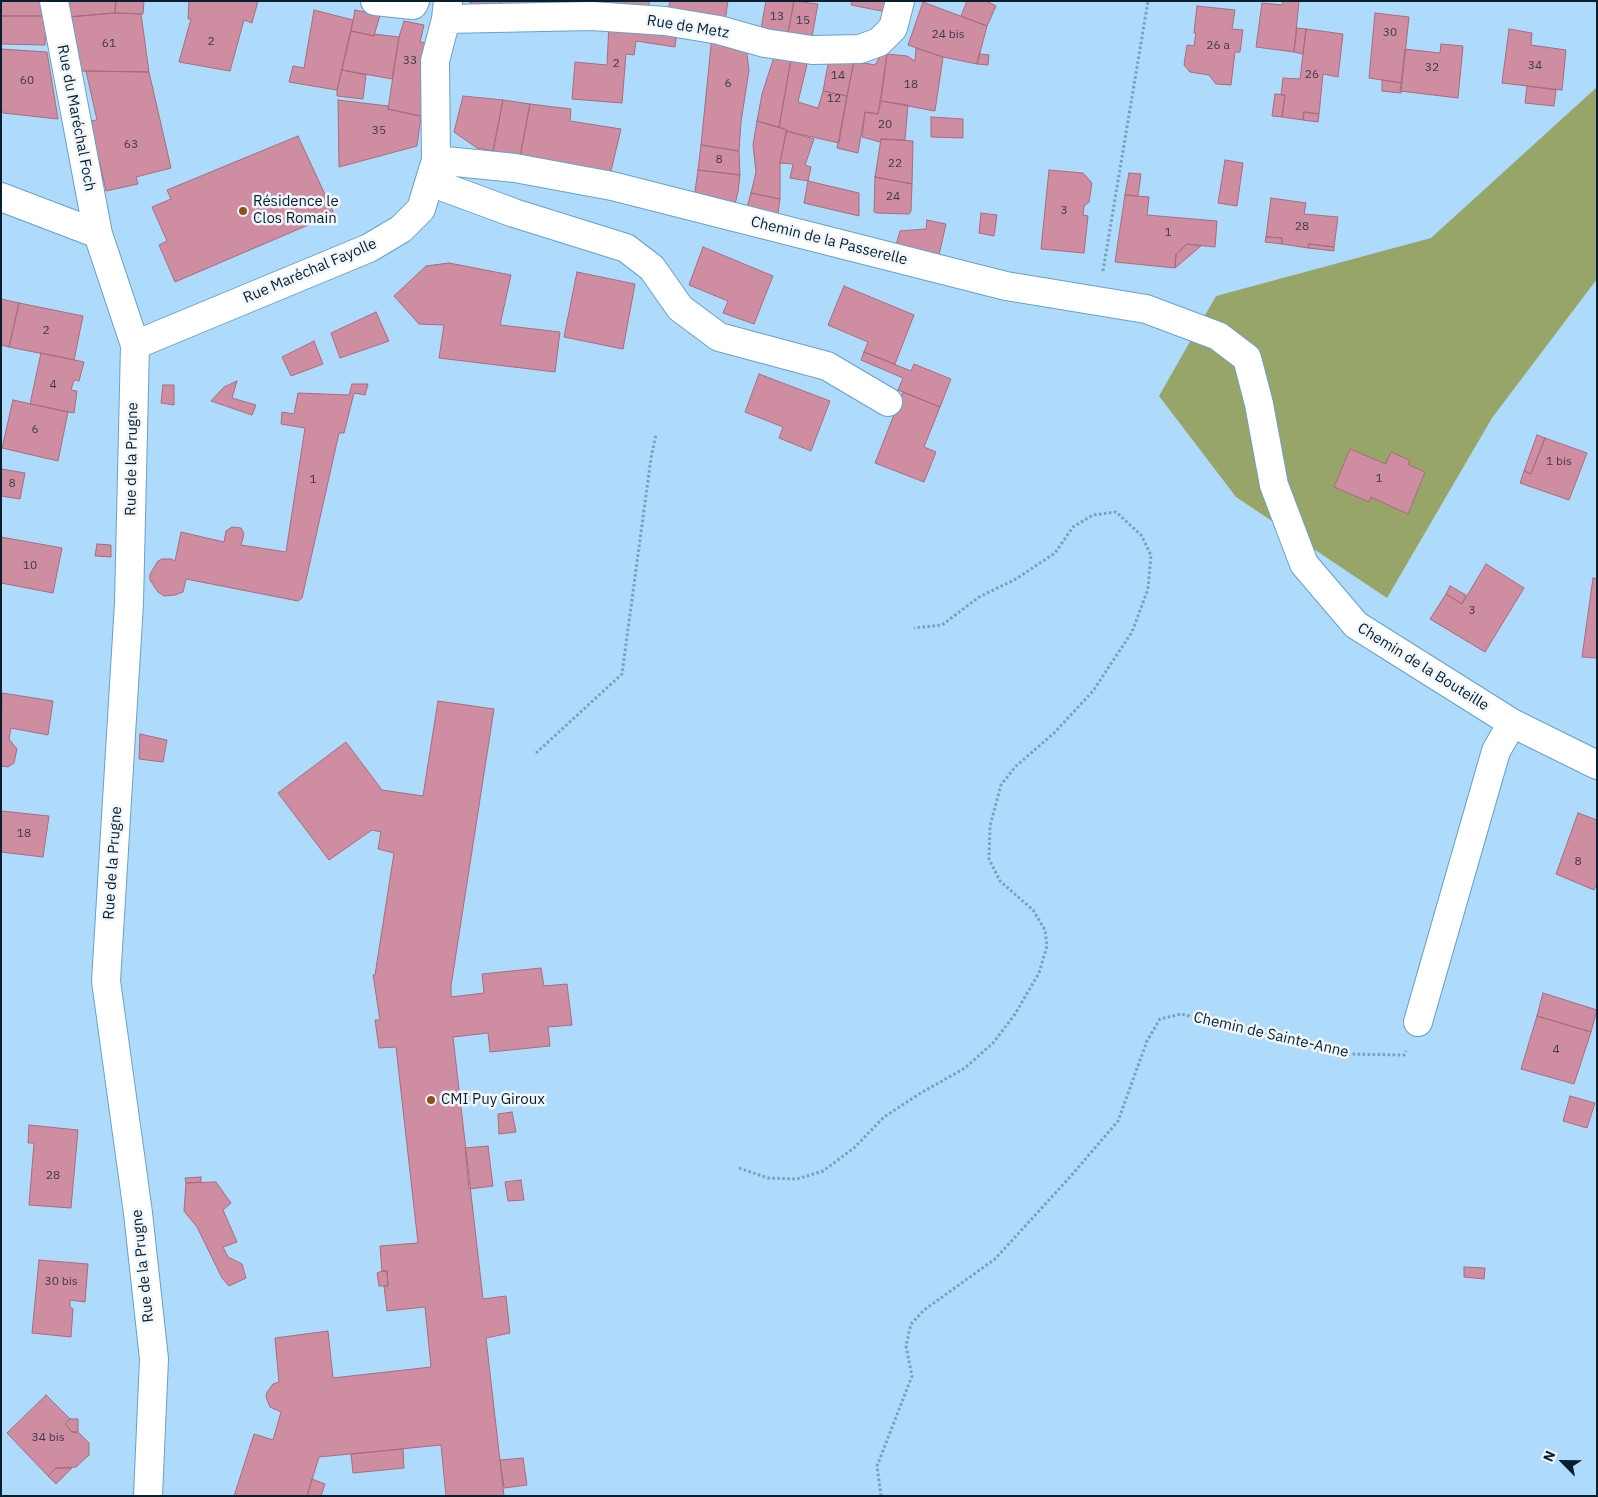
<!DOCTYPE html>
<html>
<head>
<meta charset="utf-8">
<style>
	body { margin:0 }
	#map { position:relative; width:1598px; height:1497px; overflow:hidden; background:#aedbfb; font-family:"IBM Plex Sans",sans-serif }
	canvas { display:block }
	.frame { position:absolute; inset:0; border:2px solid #081f2e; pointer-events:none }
	.north { position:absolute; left:1538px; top:1437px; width:50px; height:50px; -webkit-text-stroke:4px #f0f6fa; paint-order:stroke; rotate:293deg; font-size:14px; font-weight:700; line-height:20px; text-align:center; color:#081f2e }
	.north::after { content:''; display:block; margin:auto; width:18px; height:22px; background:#081f2e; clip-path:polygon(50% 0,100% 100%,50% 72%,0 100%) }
</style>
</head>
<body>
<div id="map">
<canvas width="1598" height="1497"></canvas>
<div class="frame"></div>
<div class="north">N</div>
</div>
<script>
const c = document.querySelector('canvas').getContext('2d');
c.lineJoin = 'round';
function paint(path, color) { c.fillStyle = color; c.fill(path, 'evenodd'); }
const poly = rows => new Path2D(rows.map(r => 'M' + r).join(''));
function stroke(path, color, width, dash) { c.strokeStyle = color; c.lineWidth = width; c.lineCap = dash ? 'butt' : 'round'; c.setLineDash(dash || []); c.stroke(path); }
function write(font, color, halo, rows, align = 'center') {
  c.font = font + ' "IBM Plex Sans",sans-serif'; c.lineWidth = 5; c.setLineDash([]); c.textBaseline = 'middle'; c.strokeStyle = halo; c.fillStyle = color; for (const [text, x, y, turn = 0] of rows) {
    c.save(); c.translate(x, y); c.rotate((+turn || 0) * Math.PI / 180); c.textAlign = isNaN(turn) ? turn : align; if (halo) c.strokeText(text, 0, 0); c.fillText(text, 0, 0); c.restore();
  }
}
const forest = poly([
	[1597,87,1597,279,1492,418,1387,598,1236,497,1159,396,1216,296,1431,238]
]);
const building = poly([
	[1,1,40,1,42,16,1,16,1,1],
	[65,1,116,1,115,13,68,17,65,1],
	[116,1,144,1,143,14,115,13,116,1],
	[189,1,258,1,252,23,244,20,230,71,179,62,191,19,188,19,189,1],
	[467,1,500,1,499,10,470,5,472,3,467,1],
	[500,1,543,1,543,8,499,10,500,1],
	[543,1,573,1,572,7,543,8,543,1],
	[610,1,649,1,649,10,611,8,610,1],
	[670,1,728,1,725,21,668,10,670,1],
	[766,1,794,1,787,38,760,34,766,1],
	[794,1,818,4,811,42,787,38,794,1],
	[852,1,888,1,887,12,851,5,852,1],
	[967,1,986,1,996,6,987,26,961,16,967,1],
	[1283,1,1299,1,1294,52,1256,47,1262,3,1282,5,1283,1],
	[923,2,987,26,977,64,943,57,908,45,923,2],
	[1197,6,1235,10,1232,29,1243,30,1240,52,1235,52,1231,85,1216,84,1209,75,1190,72,1184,65,1187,45,1194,46,1196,33,1194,33,1197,6],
	[314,10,353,20,337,90,289,82,293,66,304,68,314,10],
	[355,10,380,15,374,36,351,31,355,10],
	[115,13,141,14,149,72,76,71,68,17,115,13],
	[1375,13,1409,17,1402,83,1369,78,1375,13],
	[1,16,46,16,45,45,1,44,1,16],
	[404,21,424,25,420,42,426,43,424,117,388,109,399,37,404,21],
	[609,23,677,30,675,47,636,41,634,55,626,54,622,103,572,99,575,62,607,65,609,23],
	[1297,28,1306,29,1303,54,1294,52,1297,28],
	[1306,29,1343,34,1338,77,1323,74,1319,114,1304,112,1303,120,1282,117,1285,95,1281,95,1283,78,1300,79,1306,29],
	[1509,29,1532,33,1531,45,1566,50,1562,90,1502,83,1509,29],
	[351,31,374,36,374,34,399,37,392,79,342,70,351,31],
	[712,36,746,47,749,70,741,122,739,151,701,145,712,36],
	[1441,44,1463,46,1458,98,1400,91,1405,49,1440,53,1441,44],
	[916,48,943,57,935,111,881,101,887,54,907,56,915,61,916,48],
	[1,49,47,52,58,119,3,113,1,109,1,49],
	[776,51,792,54,779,127,757,121,762,94,776,51],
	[882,53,887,54,878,114,865,112,858,153,837,148,854,61,875,65,882,53],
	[792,54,809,56,798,102,818,108,823,91,847,96,839,143,786,131,787,130,779,127,792,54],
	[979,54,989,55,988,65,977,64,979,54],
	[829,59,854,61,847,96,823,91,829,59],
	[342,70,366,75,363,99,337,96,337,90,342,70],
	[86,71,149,72,171,168,136,177,138,184,106,191,90,121,97,120,86,71],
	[1382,80,1402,83,1401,93,1382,91,1382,80],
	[1527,86,1556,90,1554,106,1525,103,1527,86],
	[1275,94,1285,95,1282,117,1272,116,1275,94],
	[463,96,503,100,493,151,477,148,454,132,463,96],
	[338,100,388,106,388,109,421,116,417,146,339,167,338,100],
	[503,100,530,104,520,157,493,151,503,100],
	[881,101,908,105,905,140,881,139,880,142,862,137,865,112,878,114,881,101],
	[530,104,571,109,570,121,621,129,610,175,520,157,530,104],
	[1304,112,1319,114,1318,122,1303,120,1304,112],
	[931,117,963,119,963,138,931,137,931,117],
	[757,121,787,130,780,163,780,199,751,193,756,172,753,145,757,121],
	[786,131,814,139,805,165,811,167,808,181,790,178,793,164,780,163,786,131],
	[298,136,334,214,175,282,159,245,167,241,152,207,171,199,167,190,298,136],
	[881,139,913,141,912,184,875,177,881,139],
	[701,145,739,151,740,175,698,170,701,145],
	[1225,160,1243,163,1237,206,1218,203,1225,160],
	[698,170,740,175,738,192,735,204,694,198,698,170],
	[1049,170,1083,173,1092,183,1089,202,1084,206,1083,215,1088,216,1084,253,1041,249,1049,170],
	[1129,173,1141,174,1138,196,1125,195,1129,173],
	[875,177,912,184,911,211,909,214,877,213,874,212,875,177],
	[808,181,859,193,859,216,804,203,808,181],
	[751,193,780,199,777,221,747,207,751,193],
	[1125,195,1149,197,1147,215,1217,221,1215,247,1187,244,1176,254,1175,268,1115,262,1125,195],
	[1271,198,1306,203,1304,214,1338,217,1334,247,1309,244,1308,248,1282,244,1282,238,1266,237,1271,198],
	[981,213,997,215,994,236,979,233,981,213],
	[927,220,946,224,939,255,896,245,900,231,926,229,927,220],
	[1266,237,1282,238,1282,244,1265,242,1266,237],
	[1187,244,1201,246,1175,268,1176,254,1187,244],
	[1309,244,1334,247,1334,251,1308,248,1309,244],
	[703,247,773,276,754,324,723,313,728,301,689,285,703,247],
	[449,263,511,275,500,325,560,332,555,372,439,358,444,325,419,324,394,296,426,266,449,263],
	[577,272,635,284,623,349,564,337,577,272],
	[844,286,914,315,895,364,864,352,868,342,828,325,844,286],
	[1,299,19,303,9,347,1,345,1,299],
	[19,303,83,316,74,360,9,347,19,303],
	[376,312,389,341,340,358,331,333,376,312],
	[314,341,323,364,291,376,282,357,314,341],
	[864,352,911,371,914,364,951,379,940,407,898,390,903,378,861,360,864,352],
	[41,353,84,362,79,381,74,380,71,390,77,391,74,413,30,404,41,353],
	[759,374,830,401,811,451,779,438,783,427,745,412,759,374],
	[237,381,232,398,256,405,252,415,211,401,224,387,237,381],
	[352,384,368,384,365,395,354,393,344,433,339,433,302,598,298,601,186,579,183,592,175,595,164,596,158,592,150,580,150,574,158,561,162,559,171,559,175,561,181,532,224,542,226,531,232,527,241,528,244,534,241,545,286,552,305,428,281,424,282,412,294,414,298,393,349,395,352,384],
	[163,385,174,385,174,405,161,403,163,385],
	[903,392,940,407,924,447,936,452,924,482,875,463,903,392],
	[13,400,68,412,58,461,2,448,13,400],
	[1537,435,1545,438,1531,474,1524,471,1537,435],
	[1545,438,1587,453,1569,500,1520,483,1524,471,1531,474,1545,438],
	[1350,449,1386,464,1391,452,1409,460,1409,465,1425,472,1408,514,1371,497,1369,502,1334,487,1350,449],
	[1,469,25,473,20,499,1,496,1,469],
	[1,537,62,548,53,593,1,583,1,537],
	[97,544,111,545,111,557,95,556,97,544],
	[1486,564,1524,588,1485,652,1430,619,1446,594,1462,604,1486,564],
	[1593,578,1597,579,1597,658,1582,657,1593,578],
	[1450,586,1466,595,1462,604,1446,594,1450,586],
	[2,693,53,701,48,735,11,728,9,739,17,749,14,763,8,767,1,766,2,693],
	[438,701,494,709,451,986,451,997,484,993,482,974,541,968,544,986,567,984,572,1025,548,1027,550,1046,490,1052,488,1033,453,1037,483,1299,506,1296,510,1333,486,1338,504,1496,446,1496,441,1445,319,1457,307,1496,234,1496,254,1434,273,1440,281,1412,270,1407,266,1397,267,1392,273,1384,279,1382,275,1338,328,1331,333,1378,431,1367,425,1307,387,1311,384,1286,388,1286,387,1271,382,1271,380,1246,418,1243,396,1047,379,1048,375,1020,380,1020,373,975,375,975,394,853,378,849,381,832,372,830,329,860,278,793,346,742,382,790,423,796,438,701],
	[140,734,167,740,163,762,139,759,140,734],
	[1,811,49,816,43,857,1,852,1,811],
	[1578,813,1597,820,1597,883,1594,890,1556,874,1578,813],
	[1543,993,1597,1010,1591,1032,1537,1016,1543,993],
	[1537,1016,1591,1032,1574,1084,1521,1069,1537,1016],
	[1570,1096,1595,1103,1587,1128,1563,1121,1570,1096],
	[512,1112,516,1132,499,1134,498,1114,512,1112],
	[29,1125,78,1130,71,1208,29,1205,34,1143,28,1143,29,1125],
	[488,1146,493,1186,469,1189,465,1148,488,1146],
	[201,1177,201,1182,186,1183,185,1178,201,1177],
	[521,1180,524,1200,508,1201,505,1182,521,1180],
	[216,1182,231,1203,223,1210,237,1242,223,1247,228,1257,242,1264,246,1278,229,1286,222,1278,197,1227,184,1211,186,1183,216,1182],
	[39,1260,88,1264,85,1302,70,1300,70,1307,73,1309,71,1337,32,1333,39,1260],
	[1464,1267,1485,1268,1484,1279,1464,1277,1464,1267],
	[382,1271,387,1271,388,1286,379,1286,377,1273,382,1271],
	[46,1395,70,1419,65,1424,72,1432,78,1432,89,1443,89,1455,76,1467,56,1468,48,1476,7,1433,46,1395],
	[70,1419,78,1419,78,1432,72,1432,65,1424,70,1419],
	[403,1449,404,1468,353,1473,351,1454,403,1449],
	[523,1458,527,1485,504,1488,500,1460,523,1458],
	[56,1468,72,1468,56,1484,48,1476,56,1468],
	[312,1479,325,1484,321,1496,307,1496,312,1479]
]);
const path = poly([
	[1103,271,1148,1],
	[536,753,622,674,651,458,656,434],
	[739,1168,768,1178,797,1179,823,1171,854,1148,884,1117,919,1094,965,1068,993,1043,1015,1014,1039,973,1047,946,1045,930,1033,910,1000,881,989,859,990,826,1001,785,1015,767,1054,733,1093,691,1132,632,1148,589,1151,555,1141,535,1116,512,1093,515,1073,527,1055,553,1016,579,979,597,942,625,914,628],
	[881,1496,877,1466,912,1376,906,1346,911,1324,924,1310,995,1259,1070,1177,1118,1121,1147,1041,1160,1019,1181,1014,1348,1054,1404,1055,1406,1051]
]);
const minor = poly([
	[54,1,98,234,135,345,129,603,106,981,138,1213,154,1359,148,1496],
	[375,1,413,5,415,1],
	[446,19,592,16,665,21,719,30,765,43,812,50,860,49,879,42,893,28,900,1],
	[436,160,515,168,612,186,1006,286,1146,309,1218,336,1247,358,1259,404,1274,485,1304,564,1356,625,1512,723,1597,765],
	[430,182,514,213,626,248,652,268,680,308,719,337,827,366,888,402],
	[1,197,98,234],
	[135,345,369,248,401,229,421,209,436,160,435,61,446,19,448,1],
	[1418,1022,1496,751,1512,723]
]);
const markers = [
	[243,211,5,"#8f5115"],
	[431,1100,5,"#8f5115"]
];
const numberNames = [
	["13",777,17],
	["15",803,21],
	["30",1390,33],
	["24 bis",948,35],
	["2",211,42],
	["61",109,44],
	["26 a",1218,46],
	["33",410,61],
	["2",616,64],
	["34",1535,66],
	["32",1432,68],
	["26",1312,75],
	["14",838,76],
	["60",27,81],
	["6",728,84],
	["18",911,85],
	["12",834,99],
	["20",885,125],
	["35",379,131],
	["63",131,145],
	["8",719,160],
	["22",895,164],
	["24",893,197],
	["3",1064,211],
	["28",1302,227],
	["1",1168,233],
	["2",46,331],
	["4",53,385],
	["6",35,430],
	["1 bis",1559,462],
	["1",1379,479],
	["1",313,480],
	["8",12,484],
	["10",30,566],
	["3",1472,611],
	["18",24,834],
	["8",1578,862],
	["4",1556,1050],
	["28",53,1176],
	["30 bis",61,1282],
	["34 bis",48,1438]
];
const streetNames = [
	["Rue de Metz",688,27,9],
	["Rue du Maréchal Foch",76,118,79],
	["Chemin de la Passerelle",829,241,14],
	["Rue Maréchal Fayolle",310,271,-23],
	["Rue de la Prugne",132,459,-89],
	["Chemin de la Bouteille",1423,667,32],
	["Rue de la Prugne",113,863,-86],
	["Chemin de Sainte-Anne",1271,1035,13],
	["Rue de la Prugne",143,1266,-96]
];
const poiNames = [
	["Résidence le",253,202],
	["Clos Romain",253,219],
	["CMI Puy Giroux",441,1100]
];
paint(forest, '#98a568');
paint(building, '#cf8da2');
stroke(building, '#a76b7e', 1);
stroke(minor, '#69a1c6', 30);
stroke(path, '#799fb9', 3, [2.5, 2.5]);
stroke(minor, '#fff', 28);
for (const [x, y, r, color] of markers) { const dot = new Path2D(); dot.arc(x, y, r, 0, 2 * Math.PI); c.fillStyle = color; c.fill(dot); stroke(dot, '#f0f6fa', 2); }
write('12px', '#3a3a4b', null, numberNames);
write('15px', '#081f2e', '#f0f6fa', streetNames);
write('15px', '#081f2e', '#f0f6fa', poiNames, 'left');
</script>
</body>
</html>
